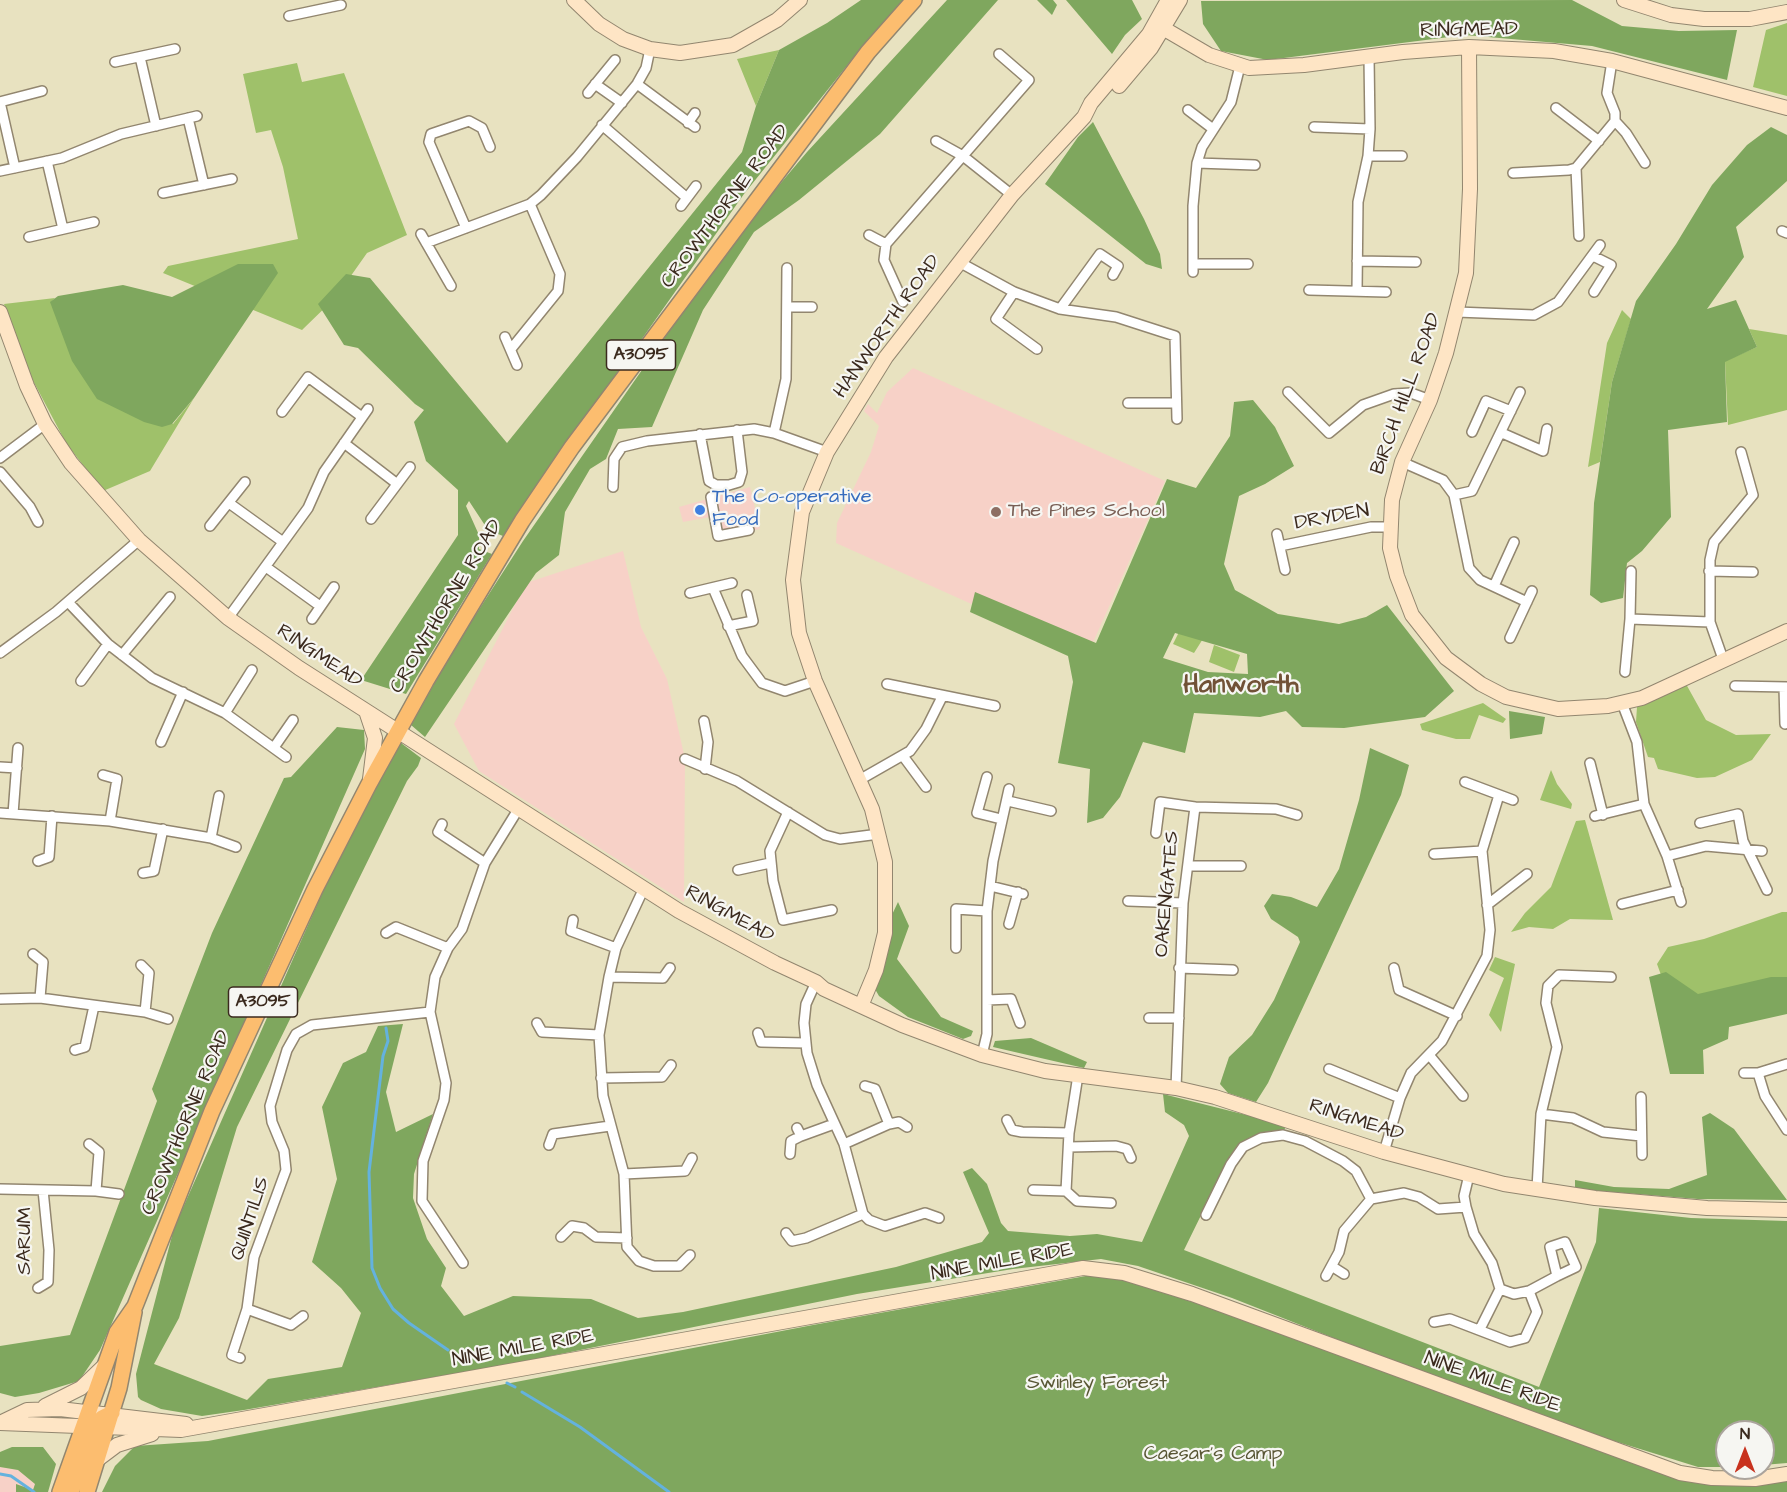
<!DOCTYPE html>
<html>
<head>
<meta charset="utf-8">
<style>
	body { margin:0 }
	#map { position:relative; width:1787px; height:1492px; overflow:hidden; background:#e8e2c0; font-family:"Architects Daughter",sans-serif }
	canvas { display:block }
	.north { position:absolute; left:1715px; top:1420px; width:60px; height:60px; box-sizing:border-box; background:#f6f6f2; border:2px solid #aba49d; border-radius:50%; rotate:0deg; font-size:16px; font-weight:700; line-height:24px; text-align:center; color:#3b2a1e }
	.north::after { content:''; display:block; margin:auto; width:21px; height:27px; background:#c8321e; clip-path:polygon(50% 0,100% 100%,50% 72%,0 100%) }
</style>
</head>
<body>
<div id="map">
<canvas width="1787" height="1492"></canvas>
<div class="north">N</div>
</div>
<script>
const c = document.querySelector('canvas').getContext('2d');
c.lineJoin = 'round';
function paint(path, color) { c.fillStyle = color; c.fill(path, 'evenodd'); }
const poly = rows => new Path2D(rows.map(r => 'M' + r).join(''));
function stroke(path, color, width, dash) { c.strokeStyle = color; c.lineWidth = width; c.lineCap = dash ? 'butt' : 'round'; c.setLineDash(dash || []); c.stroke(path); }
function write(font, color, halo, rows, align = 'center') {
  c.font = font + ' "Architects Daughter",sans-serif'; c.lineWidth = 4.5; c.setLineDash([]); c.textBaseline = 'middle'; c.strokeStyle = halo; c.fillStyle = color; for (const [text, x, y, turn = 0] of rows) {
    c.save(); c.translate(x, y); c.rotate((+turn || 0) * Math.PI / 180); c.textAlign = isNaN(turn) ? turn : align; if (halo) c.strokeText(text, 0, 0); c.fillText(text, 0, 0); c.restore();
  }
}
const built = poly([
	[913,368,1165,481,1087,656,836,543,837,523,871,452,879,426,864,411,868,404,877,413,887,392],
	[750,487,760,529,716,539,710,517,683,522,679,507],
	[623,551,641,627,667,679,685,759,684,902,479,771,454,724,526,583],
	[0,1467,18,1470,35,1484,33,1490,16,1484,16,1492,0,1492]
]);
const green = poly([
	[1787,23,1787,96,1753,87,1766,30],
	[779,50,756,106,737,59],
	[297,63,302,82,344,73,407,235,367,253,336,297,302,330,163,273,168,266,298,239,283,167,271,130,256,133,243,74],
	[55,298,51,302,61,327,173,424,194,398,150,471,103,491,66,443,29,373,4,304],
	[1622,310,1631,319,1612,382,1600,462,1588,467,1607,343],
	[1749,329,1787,335,1787,410,1728,425,1725,361,1757,347],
	[1181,628,1206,634,1194,653,1173,644],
	[1214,645,1240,655,1234,672,1209,662],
	[1686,684,1706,720,1736,735,1771,734,1752,760,1715,777,1697,778,1658,769,1654,758,1648,757,1636,722,1637,707],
	[1483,703,1506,719,1503,723,1479,715,1470,739,1456,739,1422,730,1420,724],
	[1551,770,1557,784,1572,804,1571,809,1540,800],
	[1585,820,1613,920,1570,919,1553,929,1529,927,1511,932,1525,913,1551,887,1576,821],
	[1782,912,1787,912,1787,996,1676,1016,1657,964,1668,947,1704,939],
	[1495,957,1515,964,1501,1032,1489,1015,1504,978,1489,970]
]);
const forest = poly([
	[861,0,905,0,866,42,744,194,503,536,488,530,469,501,466,506,479,535,479,549,492,554,406,694,361,680,458,535,458,490,426,461,414,422,424,410,415,404,358,348,344,345,318,304,346,274,370,278,507,443,742,152,756,106,779,50,827,23],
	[947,0,998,0,880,134,799,200,754,232,703,310,652,427,618,429,606,459,590,469,565,512,559,555,536,573,425,737,411,725,453,650,523,541,731,242,807,152],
	[1037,0,1053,0,1057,5,1052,15],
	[1066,0,1132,0,1142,19,1125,35,1112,54],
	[1572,0,1622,26,1679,31,1737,30,1727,80,1592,46,1465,35,1268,60,1221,51,1203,24,1201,1],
	[1093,122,1144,219,1160,254,1162,269,1146,264,1045,184,1078,137],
	[1771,127,1787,135,1787,181,1736,227,1744,257,1707,309,1736,300,1757,347,1725,362,1727,422,1668,430,1671,517,1642,551,1627,563,1623,598,1601,603,1590,595,1594,503,1612,382,1636,301,1676,244,1712,185,1747,145],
	[238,264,273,264,278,273,194,398,172,424,162,427,144,422,97,399,72,361,50,302,58,296,123,285,172,297],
	[1253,400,1275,427,1294,466,1265,484,1239,496,1224,564,1235,590,1278,614,1339,624,1366,617,1387,605,1454,691,1425,717,1344,728,1302,727,1286,711,1260,717,1194,713,1185,753,1143,742,1120,797,1103,818,1087,823,1090,769,1058,763,1073,682,1068,656,970,612,975,592,1096,643,1167,479,1196,488,1230,436,1234,402],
	[1175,633,1247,654,1248,674,1208,672,1163,658],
	[1509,711,1545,717,1542,734,1510,739],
	[337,727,364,730,365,749,100,1350,79,1381,39,1393,15,1397,0,1393,0,1346,70,1335,157,1101,152,1089,212,933,284,778,291,777],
	[397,740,421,758,418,766,407,781,237,1127,179,1318,154,1364,247,1400,268,1379,342,1367,361,1313,341,1288,312,1262,337,1179,322,1107,343,1063,366,1052,378,1026,403,1024,386,1092,396,1132,433,1114,414,1174,413,1198,427,1239,446,1268,441,1286,464,1316,513,1296,591,1299,638,1318,683,1312,896,1267,982,1242,989,1233,963,1172,972,1168,987,1184,1001,1223,1008,1231,1070,1236,1097,1234,1142,1242,1189,1136,1184,1125,1165,1112,1163,1094,1286,1125,1284,1131,1268,1132,1249,1138,1230,1156,1184,1250,1539,1387,1596,1242,1599,1208,1691,1218,1787,1221,1787,1463,1763,1465,1763,1432,1727,1432,1727,1467,1698,1467,1524,1413,1232,1298,1138,1266,1101,1259,1013,1269,857,1294,516,1363,244,1410,202,1416,161,1409,141,1400,138,1397,136,1374,174,1228,358,812],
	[1370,748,1409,765,1401,795,1268,1083,1256,1102,1228,1093,1220,1084,1229,1057,1252,1035,1274,1000,1300,942,1298,937,1271,919,1264,906,1272,894,1291,897,1317,907,1339,869,1359,800],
	[898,902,909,926,897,959,941,1017,973,1031,971,1036,963,1039,908,1017,879,996,875,989,890,919],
	[1666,972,1698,994,1771,977,1787,977,1787,1014,1729,1027,1728,1039,1703,1050,1704,1074,1670,1074,1649,977],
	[1031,1038,1087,1062,1084,1068,993,1047,995,1041],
	[1710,1113,1734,1129,1787,1200,1698,1199,1575,1189,1575,1180,1614,1187,1669,1189,1707,1175,1702,1117],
	[1097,1274,1135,1280,1606,1453,1694,1483,1737,1484,1787,1478,1787,1492,102,1492,115,1466,135,1446,208,1441,813,1325],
	[12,1447,43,1447,56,1464,48,1492,16,1492,16,1484,33,1490,35,1484,18,1470,0,1467,0,1452]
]);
const stream = poly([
	[386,1028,388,1041,383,1056,369,1172,372,1268,380,1288,393,1309,409,1323,448,1350],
	[454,1354,469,1363],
	[507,1383,515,1387],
	[522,1392,580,1427,669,1492],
	[0,1474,11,1476,34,1492]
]);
const street = poly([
	[289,16,341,5],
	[140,57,156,126],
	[115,62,175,49],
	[595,84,622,103],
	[637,84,695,127],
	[588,93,615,60],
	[0,102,15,168],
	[0,102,42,91],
	[1556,108,1599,141],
	[1188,110,1213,129],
	[188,118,204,185],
	[1615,121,1626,133,1645,163],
	[688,123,695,113],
	[602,125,687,198],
	[1314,127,1370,129],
	[936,141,963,156,1012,195],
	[1368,156,1402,156],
	[47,161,63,229],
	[1197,163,1255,165],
	[1576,168,1579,236],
	[0,171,62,158,121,134,197,116],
	[1513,173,1569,170,1576,168,1615,121,1615,113,1607,93,1612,61],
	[163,193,232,179],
	[681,206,696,186],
	[466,228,429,142,431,134,469,121,482,128,490,147],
	[1782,231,1787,233],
	[421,234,451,286],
	[869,235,886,244],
	[29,237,94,222],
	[426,243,530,204,541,195,577,157,637,84,646,68,650,49],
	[1593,256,1611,265,1594,292],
	[1357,261,1416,262],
	[959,262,1014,292,1060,309,1116,317,1175,336,1177,419],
	[1193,264,1248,264],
	[1193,272,1193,206,1197,163,1202,147,1231,102,1240,66],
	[1309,290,1386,292],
	[1357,291,1358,202,1368,156,1370,129,1369,57],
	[1014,292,996,319,1037,349],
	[903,302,884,260,886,244,1029,80,999,54],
	[788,307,812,307],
	[1060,309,1100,254,1118,266,1113,275],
	[1457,312,1534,315,1558,302,1600,245],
	[505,337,517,365],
	[511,349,558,291,560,274,530,204],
	[1288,392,1329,433,1363,405,1394,394,1411,393,1430,400],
	[1128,403,1176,403],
	[282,412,308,377,362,417],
	[1472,432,1486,401,1511,411],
	[774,433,786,379,787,268],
	[1502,433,1543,451,1547,429],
	[700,434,709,481,716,485,729,485,739,482,742,472,737,430],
	[344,443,396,483],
	[0,458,45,424],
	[1402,462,1443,480,1454,495,1472,491,1520,392],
	[0,472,30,507,38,522],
	[613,487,614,459,622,447,647,441,754,429,774,433,827,452],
	[1454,495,1469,568,1480,580,1527,602],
	[711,497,718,536,749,530],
	[229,503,283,542],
	[371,519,410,467],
	[210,526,245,482],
	[1277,534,1285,570],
	[1280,546,1371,527,1391,527],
	[266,567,320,606],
	[1709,571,1753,572],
	[1494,586,1514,542],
	[713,588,742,656,762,683,785,691,815,681],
	[690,593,732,583],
	[68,602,108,644,152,678,225,713,286,757],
	[228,618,308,508,324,472,368,409],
	[312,619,334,587],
	[1630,619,1710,622],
	[728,626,753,621,747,595],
	[1510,638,1532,591],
	[0,653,56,612,139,540],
	[122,655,170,597],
	[1723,659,1710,622,1710,560,1714,542,1753,495,1741,452],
	[1625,672,1630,619,1631,571],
	[81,681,108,644],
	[887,684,995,706],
	[1735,686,1787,687],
	[1784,687,1785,724],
	[1622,703,1637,742,1644,804,1667,856,1681,902],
	[225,713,252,670],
	[704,721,708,742,705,769],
	[161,742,183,692],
	[275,746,293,720],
	[903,756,926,787],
	[685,759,737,781,825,835,840,839,879,834],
	[1590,763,1603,815],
	[0,767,17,768],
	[103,775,117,779,110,821],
	[987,777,977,813,1001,819],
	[861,779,910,751,926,729,942,697],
	[1465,782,1513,800],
	[1008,801,1051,811],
	[788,812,770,851,773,881,783,920,832,910],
	[0,813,110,821,211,838,236,847],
	[13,814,18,748],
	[1595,816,1644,804],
	[1700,823,1738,814,1743,841,1767,890],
	[442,824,438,832,485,863],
	[1156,833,1160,802,1195,807],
	[211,838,219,796],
	[1434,854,1482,851],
	[1667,856,1706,846,1762,851],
	[38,861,49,857,52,816],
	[1188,866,1241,866],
	[738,870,770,863],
	[143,873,154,871,163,829],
	[990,886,1023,894],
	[644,888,616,948,609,977,599,1035,603,1096,624,1174,627,1247,639,1261,654,1266,679,1266,690,1255],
	[1128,901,1183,903],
	[1622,904,1678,890],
	[1487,905,1527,874],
	[573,920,571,931,616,948],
	[1009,924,1018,892],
	[386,933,396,927,448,948],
	[956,948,956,909,987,911],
	[33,954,43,962,40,998],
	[141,965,149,973,145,1012],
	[1179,968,1233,970],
	[1394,968,1399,990,1457,1016],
	[609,977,663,978,670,968],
	[816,982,806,1004,804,1023,807,1053,817,1085,844,1144,863,1214,869,1220,885,1226,925,1213,939,1218],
	[0,999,40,998,145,1012,168,1019],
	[987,1000,1011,999,1020,1023],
	[1149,1018,1179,1018],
	[537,1023,542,1032,599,1035],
	[758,1033,761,1042,805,1043],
	[75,1050,85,1047,94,1006],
	[982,1055,987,1034,987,911,993,861,1009,789],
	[1430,1056,1463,1096],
	[1787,1064,1758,1073,1765,1096,1787,1130],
	[1329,1069,1400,1098],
	[1744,1073,1758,1073],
	[1078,1075,1069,1133,1066,1191,1077,1201,1111,1203],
	[601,1078,662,1077,671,1065],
	[865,1086,875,1089,889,1124],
	[1176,1088,1183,903,1195,807,1276,809,1297,815],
	[1641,1097,1642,1155],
	[1541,1114,1573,1118,1603,1132,1641,1136],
	[1007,1120,1012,1130,1022,1132,1069,1133],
	[797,1128,801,1136,834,1124],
	[89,1144,99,1152,96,1191],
	[844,1144,889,1124,899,1122,907,1127],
	[549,1145,553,1134,610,1126],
	[1069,1147,1116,1146,1127,1149,1131,1158],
	[1384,1152,1400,1098,1411,1073,1442,1041,1487,956,1490,930,1482,851,1499,795],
	[790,1154,791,1141,801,1136],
	[624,1174,685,1171,692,1158],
	[1469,1175,1464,1196,1466,1207,1474,1234,1492,1263,1500,1289,1514,1294,1529,1291,1557,1276,1550,1247,1565,1242,1576,1267,1557,1276],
	[0,1189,96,1191,119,1194],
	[1537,1189,1541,1114,1557,1047,1546,1003,1548,986,1559,975,1611,977],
	[1033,1190,1066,1191],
	[1206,1215,1231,1164,1243,1147,1261,1138,1283,1135,1305,1141,1343,1161,1356,1171,1371,1199],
	[786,1233,792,1241,806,1238,863,1214],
	[561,1237,572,1226,584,1228,596,1237,627,1238],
	[463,1263,422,1201,423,1161,444,1100,446,1083,430,1012,435,977,448,948,462,929,485,863,519,808],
	[1333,1267,1344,1274],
	[1326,1276,1339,1252,1344,1231,1371,1199,1404,1193,1419,1197,1438,1209,1466,1207],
	[38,1288,48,1282,49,1250,43,1190],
	[247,1309,291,1325,303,1316],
	[1434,1322,1450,1319,1510,1342,1525,1338,1537,1312,1529,1291],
	[1480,1329,1500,1289],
	[240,1358,232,1355,247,1309,254,1257,286,1170,284,1151,272,1122,270,1106,287,1050,296,1034,312,1025,430,1012]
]);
const secondary = poly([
	[574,0,599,24,623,39,650,49,680,53,733,45,777,20,800,0],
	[1624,0,1671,15,1704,19,1750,19,1787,12],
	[1156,24,1209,55,1249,68,1304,65,1403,52,1469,47,1554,51,1612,61,1787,108],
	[1469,47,1470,189,1466,273,1446,353,1430,400,1402,462,1392,500,1390,548,1397,576,1412,615,1446,658,1481,684,1506,697,1558,709,1608,706,1642,698,1787,631],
	[1119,86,1151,48,1180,0],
	[0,312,27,386,45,424,71,463,139,540,228,618,299,668,679,911,775,963,816,982,824,989,902,1025,982,1055,1045,1071,1176,1088,1215,1097,1384,1152,1504,1184,1595,1198,1707,1208,1787,1210],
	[366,711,375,738,370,779],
	[861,1006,876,970,885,933,885,862,872,809,815,681,799,633,793,580,802,512,827,452,886,357,1012,195,1084,117,1091,103,1149,34,1168,0],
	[45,1406,81,1388,105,1365],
	[0,1423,181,1430,1083,1268,1124,1273,1192,1294,1680,1473,1712,1478,1755,1479,1787,1474],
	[0,1423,27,1410,60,1409,186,1424],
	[97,1460,117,1445,152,1434]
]);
const primary = poly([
	[60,1492,117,1332,135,1306,212,1111,315,889,369,784,426,681,522,521,572,447,868,52,914,0],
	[71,1492,92,1434,102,1418,112,1413],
	[87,1492,119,1388,134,1312]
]);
const markers = [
	[700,510,6,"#3f7fe0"],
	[996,512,6,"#8d6e63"]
];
const shields = [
	[641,355,69],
	[263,1002,69]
];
const shieldNames = [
	["A3095",641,355],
	["A3095",263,1002]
];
const streetNames = [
	["RINGMEAD",1469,31,-1],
	["CROWTHORNE ROAD",726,207,-53],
	["HANWORTH ROAD",888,327,-55],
	["BIRCH HILL ROAD",1407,394,-70],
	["DRYDEN",1332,518,-10],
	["CROWTHORNE ROAD",447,607,-59],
	["RINGMEAD",319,657,34],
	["OAKENGATES",1168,894,-85],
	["RINGMEAD",729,915,29],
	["RINGMEAD",1356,1121,18],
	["CROWTHORNE ROAD",187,1123,-67],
	["QUINTILIS",251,1219,-72],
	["SARUM",26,1241,-90],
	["NINE MILE RIDE",1002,1263,-10],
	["NINE MILE RIDE",523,1349,-10],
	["NINE MILE RIDE",1492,1383,20]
];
const shopNames = [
	["The Co-operative",712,498],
	["Food",712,521]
];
const educationNames = [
	["The Pines School",1008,512]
];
const parkNames = [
	["Swinley Forest",1097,1384],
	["Caesar's Camp",1213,1455]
];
const districtNames = [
	["Hanworth",1241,687]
];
paint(built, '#f7d1c7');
paint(green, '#9fc16a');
paint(forest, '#7fa75e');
stroke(stream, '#64b2de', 3);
stroke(street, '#92866f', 12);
stroke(secondary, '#92866f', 16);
stroke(primary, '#92866f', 18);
stroke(street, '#fff', 9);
stroke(secondary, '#fee5c5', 14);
stroke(primary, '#fcbd6f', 15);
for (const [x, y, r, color] of markers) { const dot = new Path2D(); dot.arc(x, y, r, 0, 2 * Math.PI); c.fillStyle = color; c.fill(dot); stroke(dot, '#f6f6f2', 2); }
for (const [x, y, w] of shields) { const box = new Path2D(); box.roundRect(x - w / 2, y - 15, w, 30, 4.5); c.fillStyle = '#f6f6f2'; c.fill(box); stroke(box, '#3b2a1e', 1.5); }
write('bold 18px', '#3b2a1e', null, shieldNames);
write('20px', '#3b2a1e', '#f6f6f2', streetNames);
write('20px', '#366cbe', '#f6f6f2', shopNames, 'left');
write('20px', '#785e54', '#f6f6f2', educationNames, 'left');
write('20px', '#595735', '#f6f6f2', parkNames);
write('bold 26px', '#715136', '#f6f6f2', districtNames);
</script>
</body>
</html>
